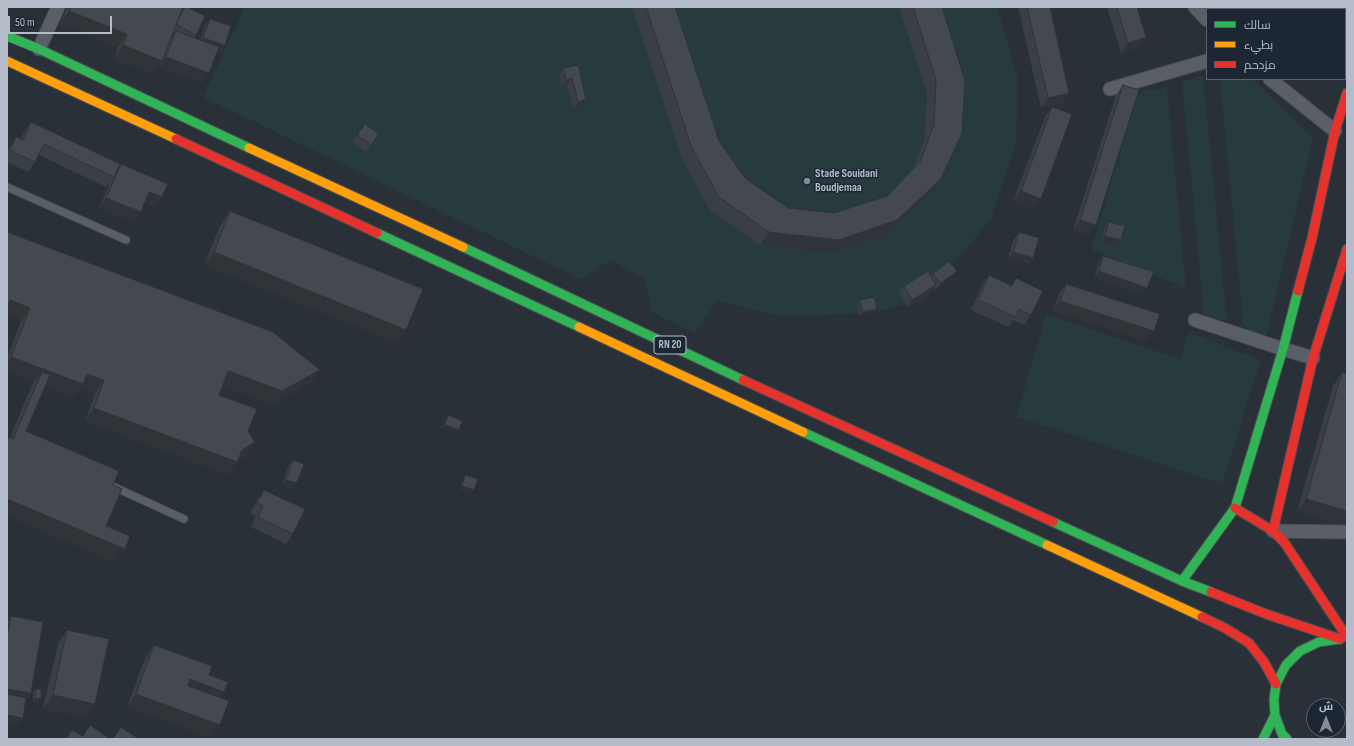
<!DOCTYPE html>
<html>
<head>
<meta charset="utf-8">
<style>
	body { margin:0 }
	#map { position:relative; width:1354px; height:746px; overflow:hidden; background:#2a3038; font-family:"Sofia Sans Condensed",Cairo,sans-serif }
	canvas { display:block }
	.frame { position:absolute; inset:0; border:8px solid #b4bcc9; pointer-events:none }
	.legend { position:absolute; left:1206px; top:8px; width:140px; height:72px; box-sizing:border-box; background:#1d2633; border:1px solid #59626f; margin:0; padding:5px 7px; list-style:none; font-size:12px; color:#b4bcc9 }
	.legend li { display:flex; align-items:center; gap:8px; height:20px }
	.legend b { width:20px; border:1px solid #59626f }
	.north { position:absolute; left:1306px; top:698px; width:40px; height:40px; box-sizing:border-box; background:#1d2633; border:1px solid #59626f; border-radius:50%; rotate:0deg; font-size:11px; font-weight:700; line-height:16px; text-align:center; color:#b4bcc9 }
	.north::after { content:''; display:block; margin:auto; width:14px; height:18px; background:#848b96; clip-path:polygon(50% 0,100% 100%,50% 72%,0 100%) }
	.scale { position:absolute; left:8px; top:16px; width:104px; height:18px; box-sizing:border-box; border:2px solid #b4bcc9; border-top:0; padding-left:5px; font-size:12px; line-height:14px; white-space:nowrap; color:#b4bcc9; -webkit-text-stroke:3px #1d2633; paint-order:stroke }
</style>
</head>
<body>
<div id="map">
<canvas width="1354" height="746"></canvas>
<div class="frame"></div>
<ul class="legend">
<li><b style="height:5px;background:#30b455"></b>سالك</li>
<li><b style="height:5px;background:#ff9f0a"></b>بطيء</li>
<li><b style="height:5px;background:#e5322d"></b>مزدحم</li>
</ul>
<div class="north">ش</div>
<div class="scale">50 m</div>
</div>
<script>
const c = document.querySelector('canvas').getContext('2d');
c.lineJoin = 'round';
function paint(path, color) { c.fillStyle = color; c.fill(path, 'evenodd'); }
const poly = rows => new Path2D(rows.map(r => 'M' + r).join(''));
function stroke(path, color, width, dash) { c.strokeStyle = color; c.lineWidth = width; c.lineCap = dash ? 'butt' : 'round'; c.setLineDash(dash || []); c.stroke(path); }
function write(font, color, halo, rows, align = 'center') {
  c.font = font + ' "Sofia Sans Condensed",sans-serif'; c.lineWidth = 3; c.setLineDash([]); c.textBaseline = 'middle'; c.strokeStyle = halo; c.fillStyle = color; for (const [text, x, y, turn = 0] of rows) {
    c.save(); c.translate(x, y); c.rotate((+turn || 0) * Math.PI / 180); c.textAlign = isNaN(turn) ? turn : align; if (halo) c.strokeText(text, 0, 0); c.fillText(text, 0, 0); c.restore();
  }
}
const green = poly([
	[245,7,997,7,1018,79,1016,145,992,217,924,300,868,313,781,317,717,301,695,333,651,312,645,279,611,260,580,279,203,97],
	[1203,75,1227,321,1204,316,1182,82],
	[1220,79,1252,79,1313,138,1265,342,1244,334],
	[1167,87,1186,288,1091,249,1139,92],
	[1046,314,1180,359,1188,332,1261,360,1222,484,1016,417]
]);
const lane = poly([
	[7,187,126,240],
	[114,487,184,519]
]);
const street = poly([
	[1195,7,1207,20],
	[39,49,58,7],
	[1270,79,1335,131],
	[1110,89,1207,61],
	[1195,320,1283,349,1313,358],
	[1273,531,1347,532]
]);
const fast = poly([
	[7,36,39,49,249,148],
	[377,233,579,327],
	[463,247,743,380],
	[803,432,1047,545],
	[1053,522,1182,581,1211,592],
	[1182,581,1235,508,1283,349,1298,291],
	[1263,739,1275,715],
	[1287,739,1282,734,1275,715,1274,700,1276,684,1286,665,1300,651,1319,642,1340,639]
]);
const slow = poly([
	[7,61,176,139],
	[249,148,463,247],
	[579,327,803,432],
	[1047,545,1202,617]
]);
const jam = poly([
	[176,139,377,233],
	[1298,291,1312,238,1335,131,1347,93],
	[743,380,1053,522],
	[1235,508,1273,531,1284,542,1347,637],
	[1273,531,1313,358,1347,249],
	[1211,592,1266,614,1340,639],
	[1202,617,1225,628,1249,643,1264,662,1276,684]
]);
const wall = poly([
	[67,7,183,7,181,13,185,7,196,35,194,38,200,40,205,26,210,19,220,52,217,51,202,83,159,68,161,61,153,74,114,59,118,47,60,24],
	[173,32,175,33,171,39],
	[632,7,675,7,719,141,745,178,788,208,834,213,887,196,913,170,925,138,927,93,899,7,942,7,941,179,932,192,888,233,830,253,760,245,710,210,682,159],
	[1018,7,1050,7,1069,93,1062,103,1041,108],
	[1107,7,1137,7,1139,47,1121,53],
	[578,65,586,99,582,106,573,108,567,85,561,86,559,75,563,68],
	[1123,85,1096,225,1089,235,1073,230,1116,95],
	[1052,107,1041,199,1034,209,1013,201,1045,117],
	[31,122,117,169,121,164,155,207,145,203,134,222,99,208,111,180,106,187,39,155,35,162,28,172,7,162,7,152,9,147,16,137,21,139,24,132],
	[365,124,379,134,366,152,352,142],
	[230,211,397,343,204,265,221,224],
	[1109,222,1121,240,1116,247,1101,243,1104,229],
	[7,232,320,370,311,383,273,405,223,386,219,395,248,431,246,456,238,460,237,462,228,475,85,421,95,394,80,388,74,397,45,386,26,431,113,485,106,526,115,562,7,516,7,437,10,437,32,385,34,382,7,372,7,358,21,321],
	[1019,232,1033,258,1028,265,1008,258,1014,239],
	[1103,256,1143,295,1094,278,1099,263],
	[957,271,952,277,936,290,935,288,932,292,908,307,899,293,904,286,931,277,933,274],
	[989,275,1011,286,1016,278,1031,315,1024,325,1013,320,1008,327,971,310,982,285],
	[1066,284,1147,341,1053,311,1059,294],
	[860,300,877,309,874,312,860,316,857,304],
	[1347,371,1347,516,1341,525,1297,512,1333,386,1342,372,1346,373],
	[448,415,456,433,442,428,446,419],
	[293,460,292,490,282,486,288,467],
	[465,475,474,490,472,493,460,490,463,478],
	[264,490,293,534,286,544,251,527,256,516,250,513,257,500],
	[11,616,26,701,23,718,18,725,7,723,7,621],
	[67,630,95,704,85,718,43,709,58,643],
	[154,645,209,675,224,692,220,697,211,738,127,707,145,658],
	[35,689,39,702,33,702,33,692]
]);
const shadedWall = poly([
	[69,11,127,34,118,47,60,24],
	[1146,37,1139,47,1121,53,1128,43],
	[203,38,225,45,220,52,198,44],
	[123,45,162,61,153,74,114,59],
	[166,57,209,73,202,83,159,68],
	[572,78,567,85,561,86,566,80],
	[1069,93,1062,103,1041,108,1048,98],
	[586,99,582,106,573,108,578,102],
	[941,179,932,192,888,233,830,253,760,245,769,232,839,240],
	[1021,191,1041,199,1034,209,1013,201],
	[149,192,162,197,155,207,142,202],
	[106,198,141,212,134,222,99,208],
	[1080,220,1096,225,1089,235,1073,230],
	[1105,236,1121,240,1116,247,1101,243],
	[214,252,406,330,397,343,204,265],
	[1013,252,1033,258,1028,265,1008,258],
	[957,271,952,277,936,290,941,283],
	[1099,271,1147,288,1143,295,1094,278],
	[936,285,932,292,908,307,912,300],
	[10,300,30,308,21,321,7,316,7,304],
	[1060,301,1154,331,1147,341,1053,311],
	[877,309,874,312,860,316,862,312],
	[11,357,87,374,104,380,95,394,80,388,74,397,37,383,42,372,34,382,7,372,7,363],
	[320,370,311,383,273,405,219,384,228,371],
	[94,408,242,450,255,442,246,456,236,461,237,462,228,475,85,421],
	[445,425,459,430,456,433,442,428],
	[286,480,297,483,292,490,282,486],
	[462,486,474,490,472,493,460,490],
	[7,499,125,549,115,562,7,516],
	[1306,499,1347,511,1347,516,1341,525,1297,512],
	[190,679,224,692,215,705,181,692],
	[7,689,31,693,24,703,7,701],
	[136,694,220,725,211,738,127,707],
	[53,695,95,704,85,718,43,709],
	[41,698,39,702,33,702,36,699],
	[7,715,23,718,18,725,7,723]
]);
const building = poly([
	[71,7,183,7,162,61,123,45,127,34,69,11,71,7],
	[185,7,187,7,205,16,196,35,176,24,185,7],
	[646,7,675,7,719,141,745,178,788,208,834,213,887,196,920,162,934,125,936,80,913,7,942,7,965,81,962,133,941,179,897,220,839,240,769,232,719,197,691,146,646,7],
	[1027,7,1050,7,1069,93,1048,98,1027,7],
	[1117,7,1137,7,1146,37,1128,43,1117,7],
	[210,19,231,26,225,45,203,38,210,19],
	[176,31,219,47,209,73,166,57,176,31],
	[578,65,586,99,578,102,572,78,566,80,563,68,578,65],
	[1123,85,1139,90,1096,225,1080,220,1123,85],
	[1052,107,1072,114,1041,199,1021,191,1052,107],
	[31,122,120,164,114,177,44,144,35,162,10,150,16,137,23,140,31,122],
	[365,124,379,134,371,145,357,135,365,124],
	[121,164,168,184,162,197,149,192,141,212,106,198,121,164],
	[230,211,423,289,406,330,214,252,230,211],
	[1109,222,1125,226,1121,240,1105,236,1109,222],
	[7,232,273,332,320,370,282,391,228,371,219,395,257,409,248,431,255,442,242,450,237,462,94,408,104,380,87,374,83,384,11,357,30,308,10,300,7,308,7,232],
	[1019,232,1039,238,1033,258,1013,252,1019,232],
	[1103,256,1154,272,1147,288,1099,271,1103,256],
	[949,261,957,271,941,283,933,274,949,261],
	[928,271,936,285,912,300,904,286,928,271],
	[989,275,1012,286,1016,278,1043,291,1031,315,1019,309,1015,317,978,300,989,275],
	[1066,284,1160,314,1154,331,1060,301,1066,284],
	[874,297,877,309,862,312,860,300,874,297],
	[42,372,50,375,26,431,119,471,113,485,122,489,106,526,130,536,125,549,7,499,7,438,8,437,13,439,42,372],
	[1342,372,1347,374,1347,511,1306,499,1342,372],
	[448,415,462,421,459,430,445,425,448,415],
	[293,460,304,464,297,483,286,480,293,460],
	[465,475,478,479,474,490,462,486,465,475],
	[264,490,305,509,293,534,258,517,263,506,257,503,264,490],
	[11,616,43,622,31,693,7,689,7,637,11,616],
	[67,630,109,639,95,704,53,695,67,630],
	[154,645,212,666,209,675,228,682,224,692,190,679,188,686,229,701,220,725,136,694,154,645],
	[35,689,41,689,41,698,36,699,35,689],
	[7,694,26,698,23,718,7,715,7,694],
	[90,725,110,739,66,739,72,730,83,736,90,725],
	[121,727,139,739,113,739,121,727]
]);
const markers = [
	[807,181,4,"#848b96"]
];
const shields = [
	[670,345,32]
];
const shieldNames = [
	["RN 20",670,345]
];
const poiNames = [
	["Stade Souidani",815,174],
	["Boudjemaa",815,188]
];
paint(green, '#273a3e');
stroke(lane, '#484c53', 9);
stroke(street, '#484c53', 15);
stroke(fast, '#484c53', 11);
stroke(slow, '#484c53', 11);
stroke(jam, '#484c53', 11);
stroke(lane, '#5a5e66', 7);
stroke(street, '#5a5e66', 13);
stroke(fast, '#30b455', 9);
stroke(slow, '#ff9f0a', 9);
stroke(jam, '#e5322d', 9);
paint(wall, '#3a3f45');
paint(shadedWall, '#303338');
paint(building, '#444950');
stroke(building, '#303338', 1);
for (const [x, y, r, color] of markers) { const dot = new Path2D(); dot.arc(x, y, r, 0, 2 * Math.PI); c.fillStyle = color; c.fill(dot); stroke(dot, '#1d2633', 1.5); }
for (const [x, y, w] of shields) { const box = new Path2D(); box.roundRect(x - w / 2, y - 9, w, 18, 3); c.fillStyle = '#1d2633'; c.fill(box); stroke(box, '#b4bcc9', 1); }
write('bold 11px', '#b4bcc9', null, shieldNames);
write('bold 12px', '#b4bcc9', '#1d2633', poiNames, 'left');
</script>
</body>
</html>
